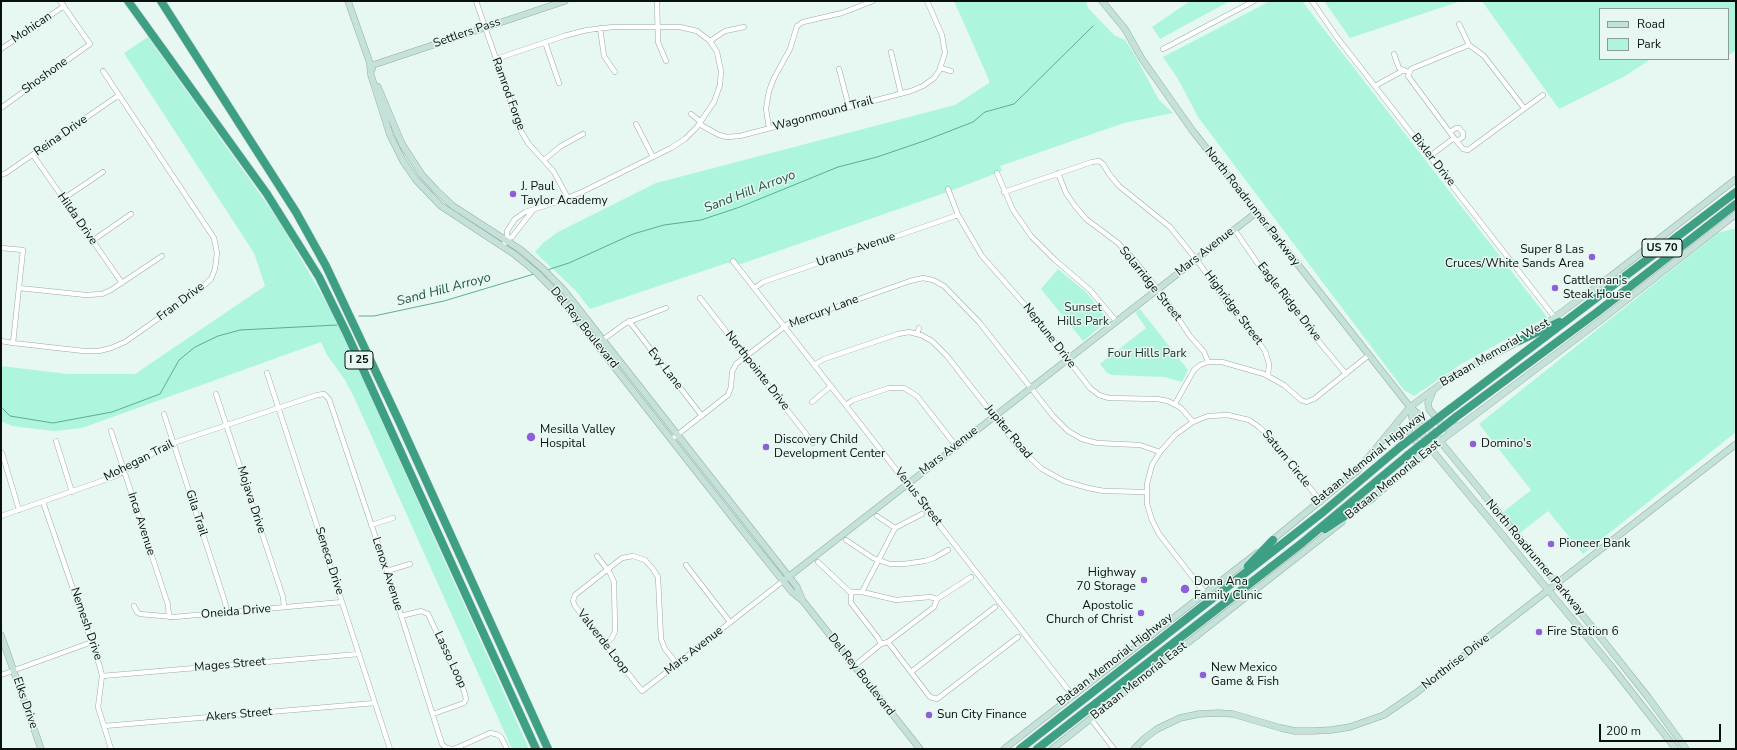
<!DOCTYPE html>
<html>
<head>
<meta charset="utf-8">
<style>
	body { margin:0 }
	#map { position:relative; width:1737px; height:750px; overflow:hidden; background:#e6f8f1; font-family:"Nunito Sans",sans-serif }
	canvas { display:block }
	.frame { position:absolute; inset:0; border:2px solid #0a100e; pointer-events:none }
	.legend { position:absolute; left:1599px; top:8px; width:130px; height:52px; box-sizing:border-box; background:#e6f8f1; border:1px solid #8e9b96; margin:0; padding:5px 7px; list-style:none; font-size:12px; color:#0a100e }
	.legend li { display:flex; align-items:center; gap:8px; height:20px }
	.legend b { width:20px; border:1px solid #8e9b96 }
	.scale { position:absolute; left:1599px; top:724px; width:122px; height:18px; box-sizing:border-box; border:2px solid #0a100e; border-top:0; padding-left:5px; font-size:12px; line-height:14px; white-space:nowrap; color:#0a100e; -webkit-text-stroke:3px #e6f8f1; paint-order:stroke }
</style>
</head>
<body>
<div id="map">
<canvas width="1737" height="750"></canvas>
<div class="frame"></div>
<ul class="legend">
<li><b style="height:5px;background:#c5e2da"></b>Road</li>
<li><b style="height:11px;background:#adf6dd"></b>Park</li>
</ul>
<div class="scale">200 m</div>
</div>
<script>
const c = document.querySelector('canvas').getContext('2d');
c.lineJoin = 'round';
function paint(path, color) { c.fillStyle = color; c.fill(path, 'evenodd'); }
const poly = rows => new Path2D(rows.map(r => 'M' + r).join(''));
function stroke(path, color, width, dash) { c.strokeStyle = color; c.lineWidth = width; c.lineCap = dash ? 'butt' : 'round'; c.setLineDash(dash || []); c.stroke(path); }
function write(font, color, halo, rows, align = 'center') {
  c.font = font + ' "Nunito Sans",sans-serif'; c.lineWidth = 3; c.setLineDash([]); c.textBaseline = 'middle'; c.strokeStyle = halo; c.fillStyle = color; for (const [text, x, y, turn = 0] of rows) {
    c.save(); c.translate(x, y); c.rotate((+turn || 0) * Math.PI / 180); c.textAlign = isNaN(turn) ? turn : align; if (halo) c.strokeText(text, 0, 0); c.fillText(text, 0, 0); c.restore();
  }
}
const green = poly([
	[954,1,1086,1,1088,8,1114,35,1125,40,1133,52,1159,100,1173,113,1124,123,1000,166,1002,171,953,190,741,264,727,263,590,309,576,291,535,252,543,243,558,232,656,183,955,105,989,83,989,80],
	[1190,1,1230,1,1160,39,1152,27],
	[1270,1,1302,1,1547,317,1463,363,1414,396,1404,390,1198,117,1178,79,1163,57],
	[1324,1,1461,1,1350,38],
	[1482,1,1736,1,1736,50,1729,55,1728,54,1728,9,1600,9,1600,59,1651,59,1625,76,1559,109],
	[148,37,277,218,335,317,529,749,512,749,354,397,345,380,327,355,321,342,82,428,54,431,12,426,1,421,1,366,67,374,135,374,265,286,254,253,124,53],
	[1736,228,1736,432,1583,554,1548,511,1520,533,1502,513,1531,490,1479,424,1718,233],
	[1058,269,1087,293,1105,316,1105,323,1083,341,1041,289],
	[1140,309,1188,370,1182,382,1164,377,1112,375,1107,373,1100,364,1146,328,1135,312]
]);
const stream = poly([
	[547,270,569,263,633,234,664,225,701,220,740,207,838,167,877,157,924,141,973,122,985,112,1014,104,1093,26],
	[359,316,374,316,444,301,534,274],
	[1,407,10,416,53,423,112,412,160,394,179,360,195,347,218,336,240,330,337,325]
]);
const street = poly([
	[476,1,521,131,528,143,554,172,568,198],
	[657,1,658,42,666,61],
	[1312,1,1336,36,1555,318],
	[1459,24,1469,45],
	[600,28,604,56,615,72],
	[710,41,725,31,744,27],
	[545,42,559,83],
	[1,49,64,6],
	[1163,49,1254,1],
	[891,52,901,94],
	[1394,54,1399,68,1406,71],
	[496,59,564,36,587,30,613,27,680,27,697,31,710,41,717,52,721,71,720,85,714,102,697,127,685,139,671,148,584,191,560,201,525,212,515,219,507,231,507,239,503,246],
	[941,68,951,71],
	[839,69,849,107],
	[1375,86,1404,70],
	[1,108,90,44,60,1],
	[691,114,701,122],
	[636,124,653,157],
	[699,124,719,135,727,137,740,136,911,91,923,86,934,78,939,71,945,53,942,35,927,1],
	[769,128,766,109,769,91,774,78,790,49,797,26,803,22,842,13,873,1],
	[1450,132,1456,128,1459,128,1463,133,1463,137,1457,141],
	[1454,138,1408,76,1411,69,1469,45,1484,56,1524,108],
	[33,155,122,283],
	[1430,156,1454,138,1463,149,1468,150,1543,95],
	[544,160,561,146,583,134],
	[1099,161,1103,164,1109,174,1119,186,1170,227,1199,263,1228,305,1255,337,1265,351,1269,364,1268,376],
	[997,173,1013,210,1031,236,1055,260,1090,290,1116,321],
	[1058,173,1066,193,1075,206,1086,219,1118,243,1136,262,1166,300,1190,336,1204,352,1208,362],
	[1,175,6,173,119,95],
	[948,189,958,215,982,256,1025,305,1090,388,1099,395,1109,398,1157,399,1168,401,1181,408,1193,422],
	[1004,192,1092,162,1099,161],
	[63,199,103,172],
	[1234,229,1265,274,1289,301,1315,337,1346,374],
	[507,239,512,237,533,210],
	[92,241,131,214],
	[1,248,23,250,13,343,1,341],
	[733,261,1073,696],
	[19,288,86,295,102,294,111,290,162,256],
	[755,288,763,282,958,215],
	[700,298,813,443],
	[629,321,702,416],
	[917,334,919,328],
	[13,343,84,351,99,351,111,348,125,342,199,290,211,279,215,269,217,253,214,238,103,71],
	[597,344,626,323,666,308],
	[814,365,824,359,898,334,909,332,921,335,932,341,947,356,1019,448,1042,469,1064,481,1088,488,1104,491,1146,492],
	[267,373,390,749],
	[216,394,283,597,284,607],
	[812,402,831,386],
	[1175,404,1194,370,1200,365,1208,362,1222,362,1264,374,1284,385,1301,400,1306,402,1314,399,1369,355],
	[846,405,853,400,889,388,904,388,917,396,956,446],
	[164,414,225,602,227,612],
	[111,431,168,605,169,617],
	[672,439,728,395,731,387,732,372,736,364,788,324,910,281,923,278,933,280,944,286,979,322,1053,416,1068,431,1082,439,1097,443,1140,445,1160,452],
	[56,441,72,492],
	[2,453,19,510],
	[43,502,100,667,102,676,98,707,111,749],
	[1,516,116,476,158,450,173,443,317,395,324,394,329,399,387,571,442,744,446,748,453,749],
	[877,516,895,528],
	[371,525,393,518],
	[846,540,873,558,890,564,904,564,925,561,934,558,948,550],
	[597,556,610,573,614,582,615,631,612,638,605,644],
	[818,562,851,593,851,603,878,638,881,644],
	[686,565,730,622],
	[387,571,410,564],
	[862,592,896,600,930,597,937,599],
	[851,593,855,592,862,592,895,528,922,514],
	[1205,593,1159,534,1152,520,1147,504,1147,484,1152,465,1160,452,1175,435,1193,422,1208,416,1228,415,1249,420,1259,427,1269,436,1321,502],
	[134,606,137,612,140,614,174,617,342,602],
	[401,616,421,611,428,614,464,691,466,699,464,703,433,714],
	[888,642,930,697,937,699,1018,637],
	[677,664,665,649,661,639,658,577,653,569,645,560,633,556,622,558,575,595,573,601,575,606,642,691,677,664,783,581],
	[854,666,881,644,888,642,934,607,937,599,971,577],
	[911,672,995,607],
	[1,675,92,642],
	[102,676,359,654],
	[1091,719,1114,749],
	[104,726,375,703],
	[454,749,490,733,496,734,501,737,507,749]
]);
const secondary = poly([
	[348,1,372,69],
	[1102,1,1125,29,1142,59,1192,130,1410,407,1417,413,1602,639,1648,697,1686,749],
	[370,66,371,75,390,135,403,161,416,180,441,206,514,254,537,273,557,294,747,536,792,592,803,601,920,749],
	[370,66,565,1],
	[378,87,402,144,422,175,437,191,453,206,521,250,543,269,563,289,797,587,802,599],
	[1540,328,1611,276,1736,179],
	[1433,391,1428,403,1429,409,1441,424,1447,429,1458,426],
	[1410,407,1412,418,1431,449,1612,667,1676,749],
	[1389,434,1399,429,1410,432,1420,448,1420,453,1416,461],
	[1370,500,1439,442,1601,320,1736,214],
	[1270,542,1358,470,1410,407,1449,378,1522,340],
	[787,578,1257,212],
	[1,635,41,749],
	[1004,749,1257,553],
	[1052,749,1342,522],
	[1134,749,1145,738,1157,729,1180,718,1199,714,1219,713,1233,714,1281,728,1295,731,1312,731,1331,730,1350,727,1384,715,1416,693,1736,444]
]);
const highway = poly([
	[128,1,267,194,319,277,347,334,536,749],
	[161,1,296,212,326,266,399,421,548,749],
	[1519,341,1559,322],
	[1450,409,1736,192],
	[1456,417,1596,313,1736,204],
	[1325,529,1372,498],
	[1248,566,1273,540],
	[1020,749,1323,512,1400,447],
	[1037,749,1302,543,1408,455]
]);
const highwayBridge = poly([
	[1400,447,1450,409],
	[1408,455,1456,417]
]);
const markers = [
	[513,194,4,"#8e5fd9"],
	[1592,257,4,"#8e5fd9"],
	[1555,288,4,"#8e5fd9"],
	[531,437,5,"#8e5fd9"],
	[1473,444,4,"#8e5fd9"],
	[766,447,4,"#8e5fd9"],
	[1551,544,4,"#8e5fd9"],
	[1144,580,4,"#8e5fd9"],
	[1185,589,5,"#8e5fd9"],
	[1141,613,4,"#8e5fd9"],
	[1539,632,4,"#8e5fd9"],
	[1203,675,4,"#8e5fd9"],
	[929,715,4,"#8e5fd9"]
];
const shields = [
	[1662,248,40],
	[359,360,28]
];
const shieldNames = [
	["US 70",1662,248],
	["I 25",359,360]
];
const streetNames = [
	["Mohican",32,28,-34],
	["Settlers Pass",467,33,-19],
	["Shoshone",45,76,-36],
	["Ramrod Forge",508,94,70],
	["Wagonmound Trail",823,114,-15],
	["Reina Drive",61,136,-35],
	["Bixler Drive",1433,160,52],
	["North Roadrunner Parkway",1252,207,52],
	["Hilda Drive",77,219,55],
	["Uranus Avenue",856,250,-19],
	["Mars Avenue",1205,252,-38],
	["Solarridge Street",1150,284,51],
	["Fran Drive",181,302,-37],
	["Eagle Ridge Drive",1289,302,52],
	["Highridge Street",1233,308,53],
	["Mercury Lane",824,312,-21],
	["Del Rey Boulevard",584,328,51],
	["Neptune Drive",1049,336,52],
	["Bataan Memorial West",1495,353,-30],
	["Evy Lane",665,369,52],
	["Northpointe Drive",757,371,52],
	["Jupiter Road",1008,432,50],
	["Mars Avenue",949,451,-38],
	["Saturn Circle",1286,459,51],
	["Bataan Memorial Highway",1369,459,-39],
	["Mohegan Trail",139,461,-27],
	["Bataan Memorial East",1393,480,-39],
	["Venus Street",918,497,52],
	["Mojava Drive",251,500,72],
	["Gila Trail",196,513,72],
	["Inca Avenue",141,524,72],
	["North Roadrunner Parkway",1535,558,50],
	["Seneca Drive",329,561,72],
	["Lenox Avenue",387,574,72],
	["Oneida Drive",236,612,-5],
	["Nemesh Drive",86,624,71],
	["Valverde Loop",603,642,52],
	["Mars Avenue",694,651,-38],
	["Lasso Loop",450,660,65],
	["Bataan Memorial Highway",1115,660,-38],
	["Northrise Drive",1456,662,-38],
	["Mages Street",230,665,-5],
	["Del Rey Boulevard",861,675,52],
	["Bataan Memorial East",1139,681,-38],
	["Elks Drive",25,703,71],
	["Akers Street",239,715,-5]
];
const poiNames = [
	["J. Paul",521,187],
	["Taylor Academy",521,201],
	["Super 8 Las",1584,250,"right"],
	["Cruces/White Sands Area",1584,264,"right"],
	["Cattleman's",1563,281],
	["Steak House",1563,295],
	["Mesilla Valley",540,430],
	["Hospital",540,444],
	["Discovery Child",774,440],
	["Development Center",774,454],
	["Domino's",1481,444],
	["Pioneer Bank",1559,544],
	["Highway",1136,573,"right"],
	["70 Storage",1136,587,"right"],
	["Dona Ana",1194,582],
	["Family Clinic",1194,596],
	["Apostolic",1133,606,"right"],
	["Church of Christ",1133,620,"right"],
	["Fire Station 6",1547,632],
	["New Mexico",1211,668],
	["Game & Fish",1211,682],
	["Sun City Finance",937,715]
];
const parkNames = [
	["Sunset",1083,308],
	["Hills Park",1083,322],
	["Four Hills Park",1147,354]
];
const waterNames = [
	["Sand Hill Arroyo",750,192,-21],
	["Sand Hill Arroyo",444,290,-15]
];
paint(green, '#adf6dd');
stroke(stream, '#5dac94', 1);
stroke(street, '#9aaba5', 5.5);
stroke(secondary, '#9aaba5', 7);
stroke(highway, '#d3d4d4', 9);
stroke(street, '#fff', 4.5);
stroke(secondary, '#c5e2da', 6);
stroke(highway, '#3d9f83', 8);
stroke(highwayBridge, '#d3d4d4', 9, []);
stroke(highwayBridge, '#3d9f83', 8);
for (const [x, y, r, color] of markers) { const dot = new Path2D(); dot.arc(x, y, r, 0, 2 * Math.PI); c.fillStyle = color; c.fill(dot); stroke(dot, '#e6f8f1', 1.5); }
for (const [x, y, w] of shields) { const box = new Path2D(); box.roundRect(x - w / 2, y - 9, w, 18, 3); c.fillStyle = '#e6f8f1'; c.fill(box); stroke(box, '#0a100e', 1); }
write('bold 11px', '#0a100e', null, shieldNames);
write('12px', '#0a100e', '#e6f8f1', streetNames);
write('12px', '#0a100e', '#e6f8f1', poiNames, 'left');
write('12px', '#1a2e27', '#e6f8f1', parkNames);
write('italic 13px', '#235345', '#e6f8f1', waterNames);
</script>
</body>
</html>
